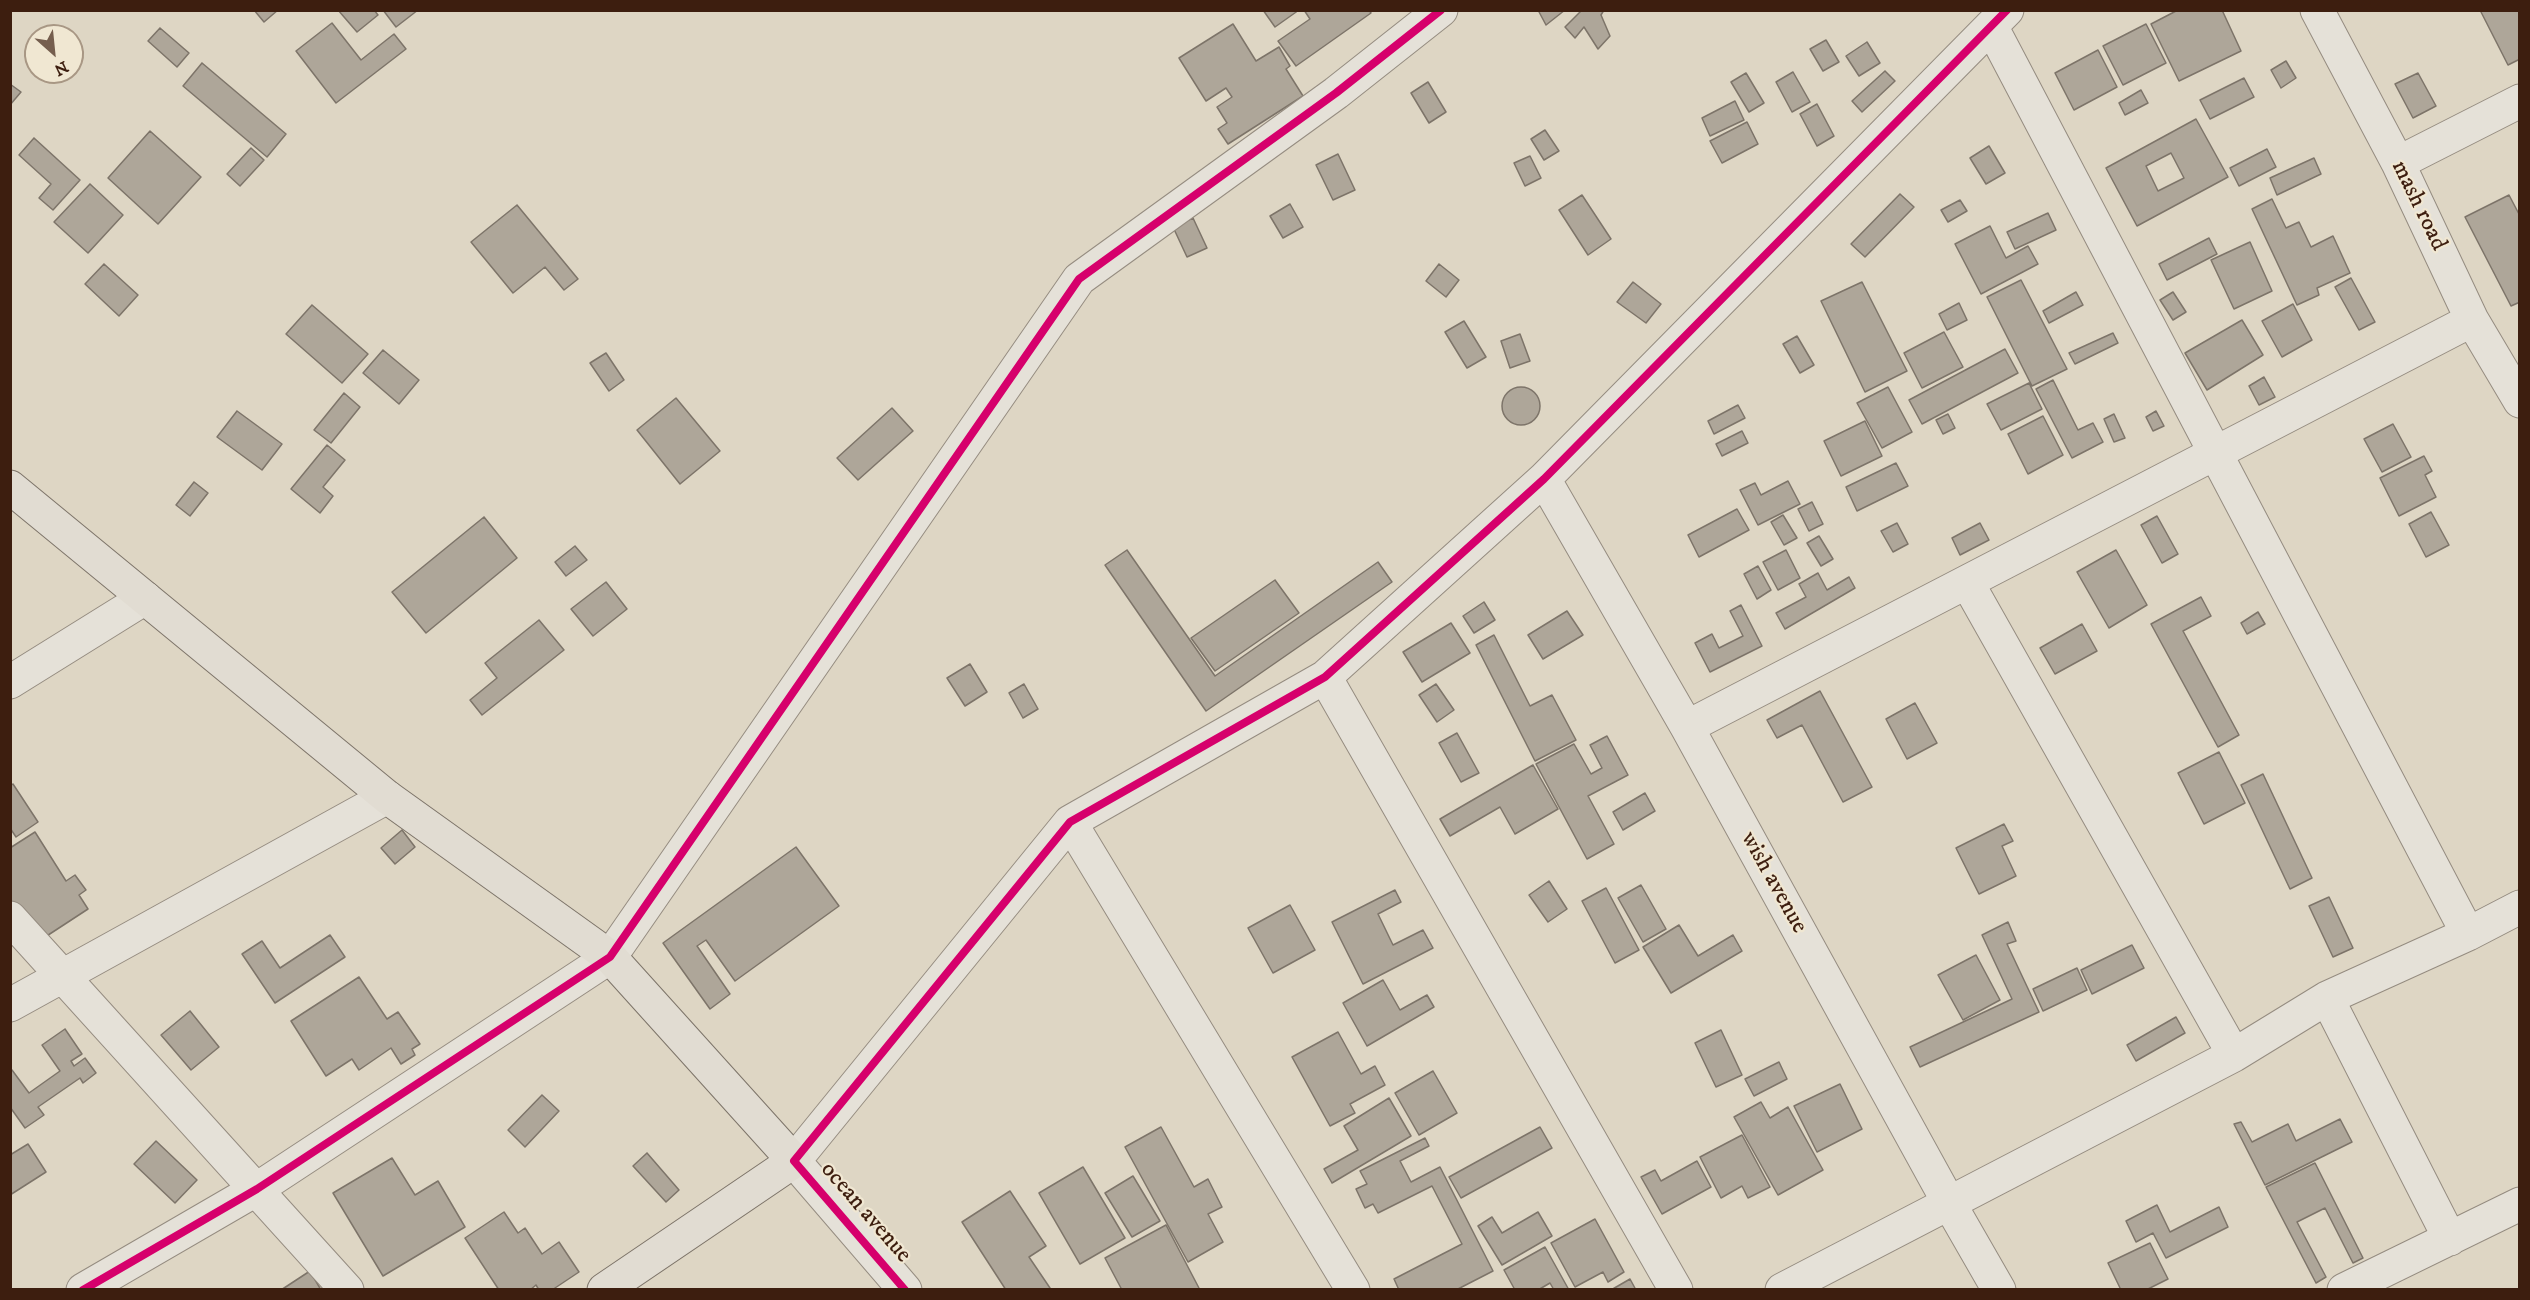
<!DOCTYPE html>
<html>
<head>
<meta charset="utf-8">
<style>
	body { margin:0 }
	#map { position:relative; width:2530px; height:1300px; overflow:hidden; background:#ded6c4; font-family:"IM FELL DW Pica",serif }
	canvas { display:block }
	.frame { position:absolute; inset:0; border:12px solid #3d1e0f; pointer-events:none }
	.north { position:absolute; left:24px; top:24px; width:60px; height:60px; box-sizing:border-box; background:#f0e7d2; border:2px solid #a89784; border-radius:50%; rotate:153deg; font-size:16px; font-weight:700; line-height:24px; text-align:center; color:#3d1e0f }
	.north::after { content:''; display:block; margin:auto; width:21px; height:27px; background:#755e4e; clip-path:polygon(50% 0,100% 100%,50% 72%,0 100%) }
</style>
</head>
<body>
<div id="map">
<canvas width="2530" height="1300"></canvas>
<div class="frame"></div>
<div class="north">N</div>
</div>
<script>
const c = document.querySelector('canvas').getContext('2d');
c.lineJoin = 'round';
function paint(path, color) { c.fillStyle = color; c.fill(path, 'evenodd'); }
const poly = rows => new Path2D(rows.map(r => 'M' + r).join(''));
function stroke(path, color, width, dash) { c.strokeStyle = color; c.lineWidth = width; c.lineCap = dash ? 'butt' : 'round'; c.setLineDash(dash || []); c.stroke(path); }
function write(font, color, halo, rows, align = 'center') {
  c.font = font + ' "IM FELL DW Pica",serif'; c.lineWidth = 4.5; c.setLineDash([]); c.textBaseline = 'middle'; c.strokeStyle = halo; c.fillStyle = color; for (const [text, x, y, turn = 0] of rows) {
    c.save(); c.translate(x, y); c.rotate((+turn || 0) * Math.PI / 180); c.textAlign = isNaN(turn) ? turn : align; if (halo) c.strokeText(text, 0, 0); c.fillText(text, 0, 0); c.restore();
  }
}
const building = poly([
	[254,10,278,10,264,22,254,10],
	[338,10,374,10,378,15,357,32,338,10],
	[383,10,418,10,396,27,383,10],
	[1263,10,1299,10,1275,27,1263,10],
	[1304,10,1369,10,1371,13,1296,66,1278,41,1310,19,1304,10],
	[1538,10,1565,10,1546,25,1538,10],
	[1582,10,1604,10,1601,15,1610,36,1598,49,1584,27,1575,38,1565,27,1582,10],
	[2178,10,2222,10,2241,51,2179,81,2151,24,2178,10],
	[2480,10,2520,10,2520,59,2508,65,2480,10],
	[332,23,361,60,394,34,406,49,336,103,296,51,332,23],
	[1233,24,1256,61,1279,47,1290,66,1286,69,1303,96,1228,144,1218,129,1227,123,1217,107,1232,97,1226,88,1206,101,1179,58,1233,24],
	[2146,24,2166,63,2123,85,2103,46,2146,24],
	[160,28,189,53,177,67,148,41,160,28],
	[1826,40,1839,62,1823,71,1810,49,1826,40],
	[1867,42,1880,63,1859,76,1846,56,1867,42],
	[2098,50,2117,87,2074,110,2055,73,2098,50],
	[2286,61,2296,78,2281,88,2271,70,2286,61],
	[202,63,286,134,267,157,183,86,202,63],
	[1885,71,1895,81,1862,112,1852,101,1885,71],
	[1793,72,1810,102,1792,112,1776,82,1793,72],
	[1746,73,1764,103,1749,112,1731,82,1746,73],
	[2418,73,2436,106,2413,118,2395,84,2418,73],
	[2244,78,2254,97,2210,119,2200,100,2244,78],
	[1428,82,1446,112,1429,123,1411,93,1428,82],
	[10,84,21,92,10,105,10,84],
	[2141,90,2148,103,2125,115,2119,103,2141,90],
	[1735,101,1744,120,1710,136,1702,118,1735,101],
	[1817,104,1834,136,1817,146,1800,114,1817,104],
	[2196,119,2228,177,2137,226,2106,168,2196,119],
	[2171,153,2184,178,2158,191,2146,166,2171,153],
	[1747,122,1758,144,1722,163,1710,141,1747,122],
	[1545,130,1559,151,1544,160,1531,139,1545,130],
	[150,131,201,177,158,224,108,178,150,131],
	[34,138,80,180,53,210,39,198,51,184,19,155,34,138],
	[1989,146,2005,173,1986,184,1970,158,1989,146],
	[251,148,264,160,240,186,227,174,251,148],
	[2267,149,2276,167,2239,186,2230,168,2267,149],
	[1338,154,1355,190,1333,200,1316,165,1338,154],
	[1530,156,1541,178,1525,186,1514,163,1530,156],
	[2314,158,2321,174,2277,195,2270,178,2314,158],
	[90,184,123,215,88,253,54,222,90,184],
	[1900,194,1914,207,1865,257,1851,244,1900,194],
	[1582,195,1611,239,1588,255,1559,210,1582,195],
	[2509,195,2520,216,2520,302,2511,306,2465,217,2509,195],
	[2272,199,2286,228,2299,222,2311,247,2333,236,2350,273,2317,288,2319,295,2297,305,2252,209,2272,199],
	[1960,200,1967,211,1948,222,1941,210,1960,200],
	[1290,204,1303,227,1283,238,1270,216,1290,204],
	[517,205,578,279,564,290,545,267,513,293,471,242,517,205],
	[2048,213,2056,230,2015,249,2007,232,2048,213],
	[1193,218,1207,248,1187,257,1173,227,1193,218],
	[1990,226,2006,258,2028,246,2038,264,1981,294,1955,244,1990,226],
	[2209,238,2217,254,2167,280,2159,264,2209,238],
	[2250,242,2272,291,2234,309,2211,260,2250,242],
	[104,264,138,295,119,316,85,284,104,264],
	[1439,264,1459,280,1446,297,1426,281,1439,264],
	[2351,278,2375,322,2359,330,2335,287,2351,278],
	[2021,280,2067,369,2032,386,1987,297,2021,280],
	[1633,282,1661,304,1646,323,1617,302,1633,282],
	[1862,282,1907,371,1865,392,1821,301,1862,282],
	[2076,292,2083,305,2049,323,2043,311,2076,292],
	[2173,292,2186,312,2173,320,2160,300,2173,292],
	[1959,303,1967,320,1947,330,1939,314,1959,303],
	[2293,304,2312,340,2282,357,2262,321,2293,304],
	[312,305,368,354,342,383,286,334,312,305],
	[2242,320,2263,355,2207,390,2185,353,2242,320],
	[1464,321,1486,357,1467,368,1445,332,1464,321],
	[1944,332,1963,367,1922,388,1904,353,1944,332],
	[2113,333,2118,343,2075,364,2069,353,2113,333],
	[1520,334,1530,361,1510,368,1501,341,1520,334],
	[1797,336,1814,365,1800,373,1783,344,1797,336],
	[2005,349,2018,373,1922,424,1909,400,2005,349],
	[383,350,419,380,399,404,363,373,383,350],
	[606,353,624,380,609,391,590,363,606,353],
	[2264,377,2275,397,2259,405,2249,386,2264,377],
	[2053,380,2078,430,2093,423,2103,442,2072,458,2036,389,2053,380],
	[2029,383,2042,409,2001,430,1987,404,2029,383],
	'1502 406a19 19 0 1 1 38 0a19 19 0 1 1-38 0Z',
	[1888,387,1912,432,1882,448,1857,403,1888,387],
	[344,393,360,407,331,443,314,430,344,393],
	[676,398,720,451,680,484,637,430,676,398],
	[1738,405,1745,418,1714,434,1708,421,1738,405],
	[892,408,913,431,858,480,837,458,892,408],
	[237,411,282,444,262,470,217,437,237,411],
	[2156,411,2164,426,2153,431,2146,417,2156,411],
	[1948,414,1955,428,1943,434,1936,420,1948,414],
	[2114,414,2125,438,2114,442,2104,419,2114,414],
	[2043,416,2063,455,2028,474,2008,434,2043,416],
	[1865,421,1882,456,1841,476,1824,441,1865,421],
	[2393,424,2411,457,2382,472,2364,439,2393,424],
	[1742,431,1748,443,1722,456,1716,444,1742,431],
	[327,445,345,460,323,487,333,496,320,513,291,489,327,445],
	[2424,456,2432,471,2425,475,2436,497,2399,516,2380,478,2424,456],
	[1896,463,1908,486,1857,511,1846,487,1896,463],
	[1788,481,1800,504,1758,525,1740,490,1755,483,1761,495,1788,481],
	[194,482,208,493,190,516,176,505,194,482],
	[1812,502,1823,524,1809,531,1798,509,1812,502],
	[1737,509,1749,530,1699,557,1688,535,1737,509],
	[2431,512,2449,545,2426,557,2409,524,2431,512],
	[1783,515,1797,538,1784,545,1771,522,1783,515],
	[2157,516,2178,554,2162,563,2141,525,2157,516],
	[484,517,517,558,426,633,392,592,484,517],
	[1897,523,1908,544,1893,552,1881,531,1897,523],
	[1980,523,1989,540,1960,555,1952,538,1980,523],
	[1819,536,1833,559,1821,566,1807,543,1819,536],
	[575,546,587,560,566,576,555,562,575,546],
	[1127,550,1215,676,1378,562,1392,582,1206,711,1105,565,1127,550],
	[1786,550,1800,578,1778,590,1763,562,1786,550],
	[2116,550,2147,605,2109,628,2077,572,2116,550],
	[1758,566,1771,590,1757,599,1744,574,1758,566],
	[1818,573,1827,590,1849,577,1855,588,1785,629,1776,613,1806,597,1799,584,1818,573],
	[1275,580,1299,613,1215,671,1191,638,1275,580],
	[606,582,627,609,593,636,571,609,606,582],
	[2201,597,2211,616,2183,631,2239,735,2218,747,2151,624,2201,597],
	[1484,602,1495,620,1474,633,1463,616,1484,602],
	[1741,605,1762,646,1710,672,1695,643,1712,634,1719,648,1743,636,1730,611,1741,605],
	[1567,611,1583,635,1543,659,1528,635,1567,611],
	[2258,612,2265,624,2247,634,2241,623,2258,612],
	[539,620,564,650,482,715,470,700,497,678,485,663,539,620],
	[1451,623,1470,653,1422,682,1403,652,1451,623],
	[2082,624,2097,651,2055,674,2040,648,2082,624],
	[1494,635,1530,706,1552,695,1576,740,1535,761,1476,645,1494,635],
	[970,664,987,692,965,706,947,678,970,664],
	[1024,684,1038,709,1023,718,1009,693,1024,684],
	[1436,684,1454,710,1437,722,1419,695,1436,684],
	[1820,691,1872,787,1843,802,1802,725,1777,738,1767,720,1820,691],
	[1915,703,1937,743,1907,759,1886,719,1915,703],
	[1457,733,1479,773,1461,782,1439,743,1457,733],
	[1607,736,1628,775,1588,796,1614,844,1587,859,1536,764,1574,744,1591,774,1602,768,1590,745,1607,736],
	[2219,752,2245,803,2204,824,2178,773,2219,752],
	[1533,765,1558,809,1515,834,1500,807,1450,836,1440,819,1533,765],
	[2263,774,2312,878,2290,889,2241,785,2263,774],
	[13,784,38,822,16,837,10,828,10,786,13,784],
	[1645,793,1655,811,1623,830,1613,812,1645,793],
	[2004,824,2013,841,2002,846,2016,876,1979,894,1956,848,2004,824],
	[402,830,415,847,395,864,381,848,402,830],
	[35,832,66,881,75,875,86,890,79,895,88,909,36,943,10,903,10,848,35,832],
	[796,847,839,906,735,981,706,940,697,946,730,994,710,1009,663,943,796,847],
	[1549,881,1567,909,1548,922,1529,895,1549,881],
	[1641,885,1666,929,1643,942,1618,898,1641,885],
	[1606,888,1639,950,1615,963,1582,901,1606,888],
	[1395,890,1401,902,1378,914,1393,945,1423,930,1433,948,1363,984,1332,922,1395,890],
	[2329,897,2353,948,2333,957,2309,906,2329,897],
	[1290,905,1315,950,1273,973,1248,928,1290,905],
	[2008,922,2016,941,2007,944,2039,1012,1920,1067,1910,1047,2012,999,1982,935,2008,922],
	[1679,925,1698,956,1733,935,1742,951,1671,993,1643,947,1679,925],
	[330,935,345,957,275,1003,242,954,262,941,280,968,330,935],
	[2132,945,2144,968,2092,994,2081,970,2132,945],
	[1976,955,2000,1000,1963,1020,1938,975,1976,955],
	[2077,968,2087,990,2043,1011,2033,989,2077,968],
	[359,977,387,1019,398,1012,420,1044,412,1049,415,1055,401,1064,391,1048,359,1070,352,1059,326,1076,291,1021,359,977],
	[1383,980,1400,1010,1427,995,1434,1007,1367,1046,1343,1003,1383,980],
	[190,1011,219,1047,191,1070,161,1035,190,1011],
	[2176,1017,2185,1033,2136,1061,2127,1045,2176,1017],
	[65,1029,82,1054,71,1061,74,1066,85,1058,96,1073,83,1083,80,1078,38,1107,44,1115,25,1128,10,1107,10,1071,12,1070,29,1093,60,1071,42,1045,65,1029],
	[1721,1030,1742,1075,1716,1087,1695,1043,1721,1030],
	[1338,1032,1361,1074,1375,1066,1385,1085,1350,1104,1355,1113,1330,1126,1292,1057,1338,1032],
	[1779,1062,1787,1079,1754,1096,1745,1079,1779,1062],
	[1433,1071,1457,1113,1419,1135,1395,1093,1433,1071],
	[1840,1084,1862,1129,1817,1152,1794,1106,1840,1084],
	[542,1095,559,1111,525,1147,508,1130,542,1095],
	[1389,1098,1411,1136,1332,1183,1324,1169,1358,1150,1344,1126,1389,1098],
	[1761,1102,1770,1118,1788,1107,1823,1170,1778,1195,1734,1117,1761,1102],
	[2340,1119,2352,1142,2265,1185,2234,1124,2241,1122,2252,1142,2288,1124,2296,1141,2340,1119],
	[1161,1127,1194,1187,1208,1179,1222,1207,1208,1214,1223,1242,1188,1262,1125,1147,1161,1127],
	[1540,1127,1552,1148,1461,1198,1449,1177,1540,1127],
	[1742,1135,1770,1187,1748,1198,1742,1186,1721,1198,1700,1157,1742,1135],
	[1425,1138,1429,1146,1400,1161,1411,1182,1440,1167,1493,1271,1456,1290,1399,1290,1394,1279,1462,1244,1432,1186,1378,1213,1373,1204,1365,1208,1356,1189,1367,1184,1360,1171,1425,1138],
	[156,1141,197,1180,175,1203,134,1164,156,1141],
	[28,1144,46,1172,10,1195,10,1155,28,1144],
	[647,1153,679,1190,666,1202,633,1166,647,1153],
	[392,1158,415,1195,438,1181,465,1227,383,1276,333,1193,392,1158],
	[1697,1161,1711,1187,1662,1214,1641,1177,1655,1170,1661,1181,1697,1161],
	[2315,1163,2363,1258,2353,1263,2325,1208,2297,1222,2326,1277,2316,1283,2266,1187,2315,1163],
	[1083,1167,1125,1238,1080,1264,1039,1193,1083,1167],
	[1133,1176,1160,1221,1132,1237,1105,1193,1133,1176],
	[1010,1191,1046,1246,1029,1257,1050,1288,1048,1290,1006,1290,962,1222,1010,1191],
	[2157,1205,2170,1232,2219,1207,2228,1227,2166,1258,2153,1233,2136,1242,2126,1221,2157,1205],
	[504,1212,518,1233,525,1228,542,1254,559,1242,579,1272,552,1290,539,1290,536,1285,530,1290,499,1290,465,1238,504,1212],
	[1538,1212,1552,1236,1502,1265,1478,1226,1492,1217,1502,1233,1538,1212],
	[1595,1219,1624,1272,1608,1282,1603,1272,1575,1287,1551,1243,1595,1219],
	[1166,1225,1200,1290,1122,1290,1105,1258,1166,1225],
	[2150,1243,2168,1279,2146,1290,2121,1290,2108,1263,2150,1243],
	[1545,1247,1569,1290,1554,1290,1550,1283,1538,1290,1515,1290,1504,1270,1545,1247],
	[310,1271,321,1290,281,1290,310,1271],
	[1630,1279,1636,1290,1611,1290,1630,1279]
]);
const minor = poly([
	[2317,10,2398,163,2472,320,2520,401],
	[1991,26,2468,934],
	[2398,163,2520,101],
	[1544,479,1687,727,1949,1203,1999,1290],
	[1967,582,2234,1055],
	[1325,677,1676,1290],
	[10,682,145,598],
	[1687,727,2472,320],
	[1070,822,1353,1290],
	[10,918,347,1290],
	[2327,998,2450,1239],
	[10,1005,387,797],
	[83,1290,257,1189,610,957,1079,279,1336,93,1441,10],
	[905,1290,794,1161,1070,822,1325,677,1544,479,2007,10],
	[1782,1290,2234,1055,2327,998,2468,934,2520,907],
	[2344,1290,2520,1204]
]);
const major = poly([
	[10,487,387,797,610,957,794,1161,604,1290]
]);
const cycleway = poly([
	[83,1290,257,1189,610,957,1079,279,1336,93,1441,10],
	[905,1290,794,1161,1070,822,1325,677,1544,479,2007,10]
]);
const streetNames = [
	["mash road",2418,206,64],
	["wish avenue",1773,883,61],
	["ocean avenue",865,1213,49]
];
paint(building, '#aea699');
stroke(building, '#7d7469', 1.5);
stroke(minor, '#958c80', 35);
stroke(major, '#7d7469', 35);
stroke(minor, '#e5e1d8', 33);
stroke(major, '#e1dcd2', 33);
stroke(cycleway, '#d6006c', 8);
write('24px', '#3d1e0f', '#f0e7d2', streetNames);
</script>
</body>
</html>
